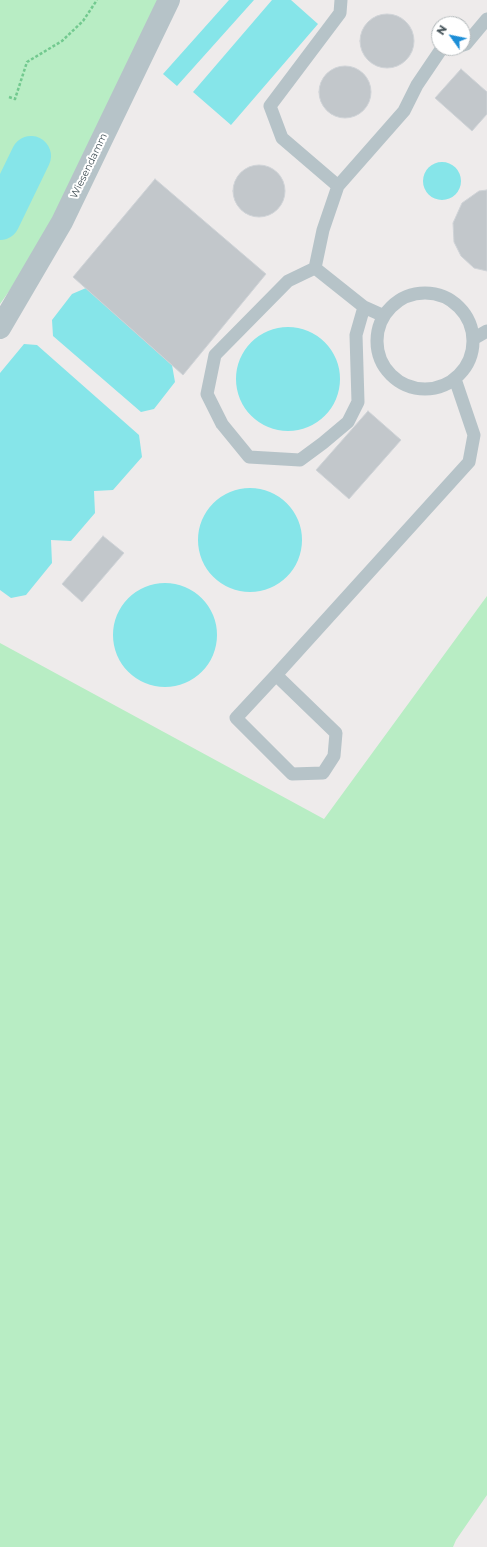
<!DOCTYPE html>
<html>
<head>
<meta charset="utf-8">
<style>
	body { margin:0 }
	#map { position:relative; width:487px; height:1547px; overflow:hidden; background:#eeebeb; font-family:Montserrat,sans-serif }
	canvas { display:block }
	.north { position:absolute; left:431px; top:16px; width:40px; height:40px; box-sizing:border-box; background:#fff; border:1px solid #b4babc; border-radius:50%; rotate:303deg; font-size:11px; font-weight:700; line-height:16px; text-align:center; color:#445258 }
	.north::after { content:''; display:block; margin:auto; width:14px; height:18px; background:#1c8ed7; clip-path:polygon(50% 0,100% 100%,50% 72%,0 100%) }
</style>
</head>
<body>
<div id="map">
<canvas width="487" height="1547"></canvas>
<div class="north">N</div>
</div>
<script>
const c = document.querySelector('canvas').getContext('2d');
c.lineJoin = 'round';
function paint(path, color) { c.fillStyle = color; c.fill(path, 'evenodd'); }
const poly = rows => new Path2D(rows.map(r => 'M' + r).join(''));
function stroke(path, color, width, dash) { c.strokeStyle = color; c.lineWidth = width; c.lineCap = dash ? 'butt' : 'round'; c.setLineDash(dash || []); c.stroke(path); }
function write(font, color, halo, rows, align = 'center') {
  c.font = font + ' Montserrat,sans-serif'; c.lineWidth = 4; c.setLineDash([]); c.textBaseline = 'middle'; c.strokeStyle = halo; c.fillStyle = color; for (const [text, x, y, turn = 0] of rows) {
    c.save(); c.translate(x, y); c.rotate((+turn || 0) * Math.PI / 180); c.textAlign = isNaN(turn) ? turn : align; if (halo) c.strokeText(text, 0, 0); c.fillText(text, 0, 0); c.restore();
  }
}
const green = poly([
	[0,0,159,0,60,219,0,304],
	[487,596,487,1495,456,1540,453,1547,0,1547,0,643,324,819]
]);
const water = poly([
	[229,0,254,0,177,86,163,74],
	[272,0,291,0,318,24,231,125,193,92],
	'423 181a19 19 0 1 1 38 0a19 19 0 1 1-38 0Z',
	[86,288,172,365,175,382,154,409,141,412,53,336,52,320,72,294],
	'236 379a52 52 0 1 1 104 0a52 52 0 1 1-104 0Z',
	[24,344,37,345,139,435,142,457,113,490,94,491,95,513,71,541,51,540,52,563,26,595,11,598,0,590,0,373],
	'198 540a52 52 0 1 1 104 0a52 52 0 1 1-104 0Z',
	'113 635a52 52 0 1 1 104 0a52 52 0 1 1-104 0Z'
]);
const river = poly([
	[0,220,31,156]
]);
const building = poly([
	'360 41a27 27 0 1 1 54 0a27 27 0 1 1-54 0Z',
	'319 92a26 26 0 1 1 52 0a26 26 0 1 1-52 0Z',
	[461,69,487,92,487,114,472,131,435,98,461,69],
	'233 191a26 26 0 1 1 52 0a26 26 0 1 1-52 0Z',
	[155,179,266,274,183,375,73,277,155,179],
	[487,190,487,271,474,268,461,256,454,242,453,223,462,203,479,191,487,190],
	[368,411,401,440,349,499,316,470,368,411],
	[103,536,124,553,82,602,62,584,103,536]
]);
const path = poly([
	[9,97,15,99,27,62,62,41,83,21,97,0]
]);
const lane = poly([
	[463,45,466,44,487,19],
	[338,186,282,138,270,106,340,13,341,0],
	[315,268,323,230,338,186,404,111,417,85,442,48],
	'377 341a48 48 0 1 1 96 0a48 48 0 1 1-96 0Z',
	[364,307,356,335,358,402,348,422,323,443,300,460,249,457,222,424,207,394,215,355,288,281,315,268,364,307,384,316],
	[473,339,487,331],
	[276,675,336,733,334,756,323,773,292,774,236,718,276,675,469,462,474,435,455,379]
]);
const street = poly([
	[0,328,62,222,169,0]
]);
const streetNames = [
	["Wiesendamm",89,166,-64]
];
paint(green, '#b8edc4');
paint(water, '#86e5e9');
stroke(river, '#86e5e9', 40);
paint(building, '#c2c7cb');
stroke(building, '#cfd3d7', 1);
stroke(path, '#72c98f', 2.5, [3, 2]);
stroke(lane, '#b6c3c8', 13);
stroke(street, '#b6c3c8', 22);
write('10px', '#445258', '#fff', streetNames);
</script>
</body>
</html>
